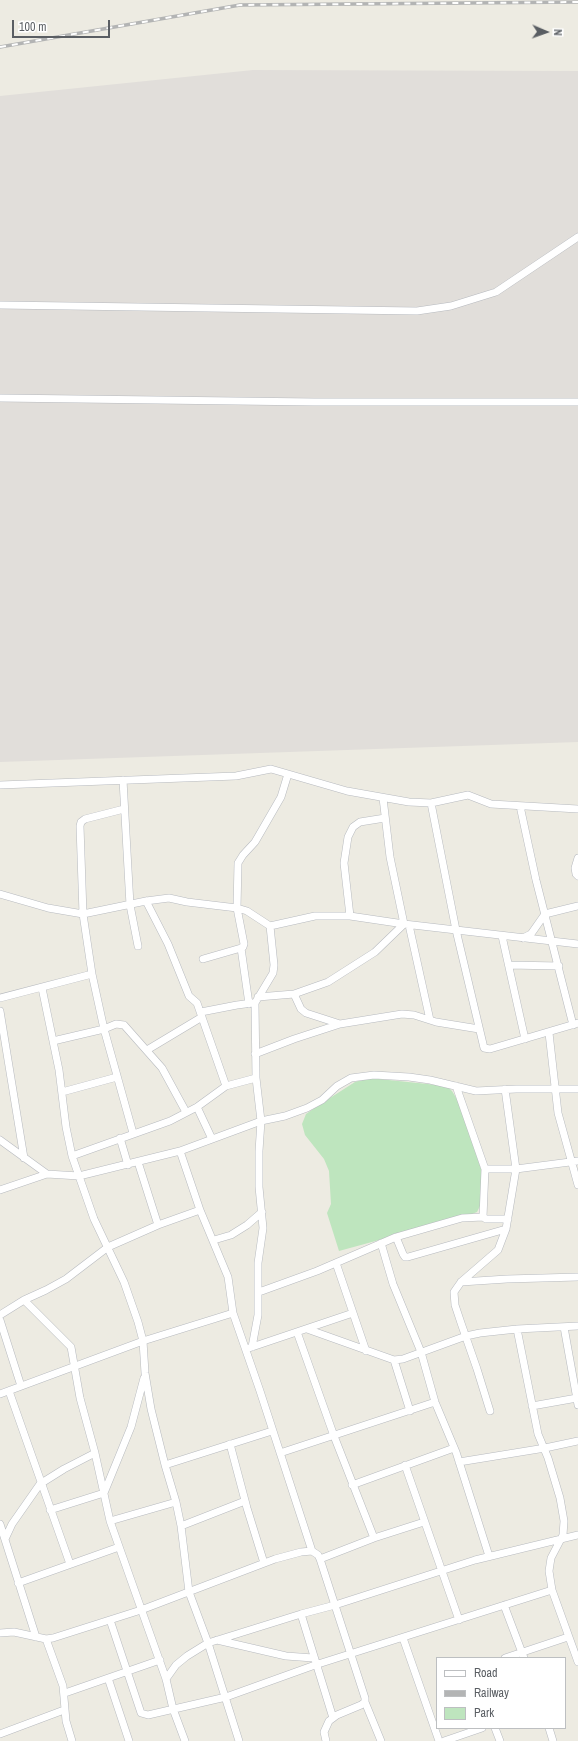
<!DOCTYPE html>
<html>
<head>
<meta charset="utf-8">
<style>
	body { margin:0 }
	#map { position:relative; width:578px; height:1741px; overflow:hidden; background:#edebe2; font-family:"Archivo Narrow",sans-serif }
	canvas { display:block }
	.legend { position:absolute; left:436px; top:1657px; width:130px; height:72px; box-sizing:border-box; background:#fff; border:1px solid #bdbfc1; margin:0; padding:5px 7px; list-style:none; font-size:12px; color:#5a5e63 }
	.legend li { display:flex; align-items:center; gap:8px; height:20px }
	.legend b { width:20px; border:1px solid #bdbfc1 }
	.north { position:absolute; left:526px; top:12px; width:40px; height:40px; -webkit-text-stroke:3px #fff; paint-order:stroke; rotate:92deg; font-size:11px; font-weight:700; line-height:16px; text-align:center; color:#5a5e63 }
	.north::after { content:''; display:block; margin:auto; width:14px; height:18px; background:#5a5e63; clip-path:polygon(50% 0,100% 100%,50% 72%,0 100%) }
	.scale { position:absolute; left:12px; top:20px; width:98px; height:18px; box-sizing:border-box; border:2px solid #5a5e63; border-top:0; padding-left:5px; font-size:12px; line-height:14px; white-space:nowrap; color:#5a5e63; -webkit-text-stroke:3px #fff; paint-order:stroke }
</style>
</head>
<body>
<div id="map">
<canvas width="578" height="1741"></canvas>
<ul class="legend">
<li><b style="height:5px;background:#fff"></b>Road</li>
<li><b style="height:5px;background:#b3b4b4"></b>Railway</li>
<li><b style="height:11px;background:#bee5be"></b>Park</li>
</ul>
<div class="north">N</div>
<div class="scale">100 m</div>
</div>
<script>
const c = document.querySelector('canvas').getContext('2d');
c.lineJoin = 'round';
function paint(path, color) { c.fillStyle = color; c.fill(path, 'evenodd'); }
const poly = rows => new Path2D(rows.map(r => 'M' + r).join(''));
function stroke(path, color, width, dash) { c.strokeStyle = color; c.lineWidth = width; c.lineCap = dash ? 'butt' : 'round'; c.setLineDash(dash || []); c.stroke(path); }
const industrial = poly([
	[253,70,578,71,578,742,0,762,0,96]
]);
const green = poly([
	[369,1078,447,1086,452,1091,458,1101,467,1125,482,1172,481,1204,477,1212,467,1216,339,1251,327,1213,331,1204,329,1171,324,1159,305,1135,302,1124,306,1114,319,1105,355,1082]
]);
const street = poly([
	[0,305,417,311,451,306,496,292,578,237],
	[0,398,314,402,578,402],
	[123,780,130,905,138,946],
	[0,785,236,776,271,769,347,791,409,802,431,803,468,795,491,804,578,809],
	[431,803,456,930,484,1048,490,1049,578,1023],
	[520,806,536,880,573,1025],
	[124,809,85,819,81,822,80,826,83,914,92,974,104,1029,133,1133],
	[578,858,575,868,576,874,578,876],
	[0,894,48,908,83,914,146,901,169,898,187,902,237,908,247,911,270,926,315,916,350,916,404,924,578,944],
	[146,901,168,944,189,996,197,1003,226,1086],
	[350,916,344,863,348,837,353,827,360,822,385,818],
	[409,925,430,1020],
	[502,936,525,1039],
	[523,938,531,934,545,914,578,906],
	[241,948,249,1004],
	[203,959,241,948,243,947,244,944,237,908,238,863,243,855,255,842,281,797,288,774],
	[509,965,559,966],
	[42,988,59,1070,66,1127,72,1156,94,1219,124,1282,138,1322,143,1341,145,1373,151,1409,165,1465,176,1502,181,1526,189,1592,208,1643,239,1741],
	[294,994,301,1009,306,1013,340,1024,402,1014,414,1015,436,1022,479,1029],
	[258,997,294,994,328,982,375,952,404,924,390,857,383,798],
	[0,998,92,974],
	[0,1011,24,1158],
	[201,1012,237,1005,253,1003],
	[549,1033,558,1113,578,1185],
	[53,1041,104,1029,116,1024,124,1025,162,1068,186,1112],
	[147,1050,202,1017],
	[255,1054,294,1039,340,1024],
	[62,1092,117,1077],
	[197,1107,212,1139],
	[120,1138,128,1165],
	[0,1140,47,1174],
	[180,1151,200,1210,228,1277,233,1313,260,1391,312,1551],
	[72,1156,170,1121,197,1107,226,1086,256,1078],
	[138,1162,158,1225],
	[485,1169,516,1169,578,1161],
	[0,1190,47,1174,79,1176,180,1151,261,1121,285,1116,307,1108,322,1100,337,1086,351,1078,374,1075,409,1077,430,1080,476,1091,516,1089,578,1089],
	[483,1217,486,1219,508,1219],
	[396,1237,403,1254,405,1257,408,1257,506,1229],
	[214,1240,231,1235,247,1225,262,1212],
	[381,1243,393,1284,421,1352,435,1402,456,1452,489,1556],
	[336,1263,366,1351],
	[461,1282,507,1279,578,1277],
	[259,1292,317,1271,396,1237,462,1218,483,1217,485,1169,456,1086],
	[24,1300,71,1347,80,1398,95,1453,110,1521,166,1679,173,1709,185,1741],
	[0,1315,24,1300,46,1290,66,1279,108,1247,158,1225,200,1210],
	[0,1320,21,1386],
	[564,1327,578,1405],
	[307,1329,394,1360,403,1359,466,1336,480,1333,517,1329,578,1326],
	[517,1329,538,1434,548,1458,560,1498,564,1521,563,1535,551,1558,549,1571,552,1590,578,1662],
	[297,1332,334,1436,374,1538],
	[252,1347,258,1315,258,1263,263,1228,259,1187,259,1151,261,1121,256,1078,255,1003,273,973,274,965,270,926],
	[249,1348,353,1313],
	[394,1360,410,1411],
	[9,1391,70,1564],
	[0,1394,143,1341,233,1313],
	[532,1406,577,1398],
	[490,1411,477,1369,461,1323,455,1305,454,1292,461,1282,498,1250,506,1229,516,1169,505,1089],
	[230,1444,247,1508,264,1563],
	[280,1453,435,1402],
	[459,1462,545,1448,578,1441],
	[165,1465,272,1431],
	[405,1465,459,1620],
	[352,1485,454,1448],
	[50,1510,104,1493,131,1427,144,1378],
	[110,1521,176,1502],
	[0,1524,36,1637],
	[181,1526,245,1501],
	[5,1539,12,1524,40,1484,64,1469,95,1453],
	[320,1559,374,1538,424,1522],
	[18,1583,119,1547],
	[504,1605,524,1658],
	[301,1614,333,1718],
	[110,1620,141,1713,148,1715,226,1697,315,1665,552,1590],
	[0,1633,14,1632,46,1639,53,1638,141,1610,275,1559,301,1552,312,1551,318,1555,320,1559,365,1698,365,1702,361,1705,337,1715,329,1721,324,1732,326,1741],
	[403,1638,439,1741],
	[46,1639,63,1686,66,1721,72,1741],
	[217,1640,286,1656,313,1658],
	[505,1658,568,1637],
	[108,1678,129,1741],
	[166,1679,176,1665,187,1656,208,1643,301,1614,335,1605,475,1560,578,1535],
	[65,1693,160,1660],
	[365,1702,381,1741],
	[495,1728,500,1741],
	[549,1728,553,1741],
	[0,1734,64,1710],
	[444,1741,482,1728]
]);
const rail = poly([
	[0,47,240,5,578,2]
]);
paint(industrial, '#e1deda');
paint(green, '#bee5be');
stroke(street, '#b7babf', 8);
stroke(street, '#fff', 7);
stroke(rail, '#b3b4b4', 3.5);
stroke(rail, '#fff', 2, [6]);
</script>
</body>
</html>
